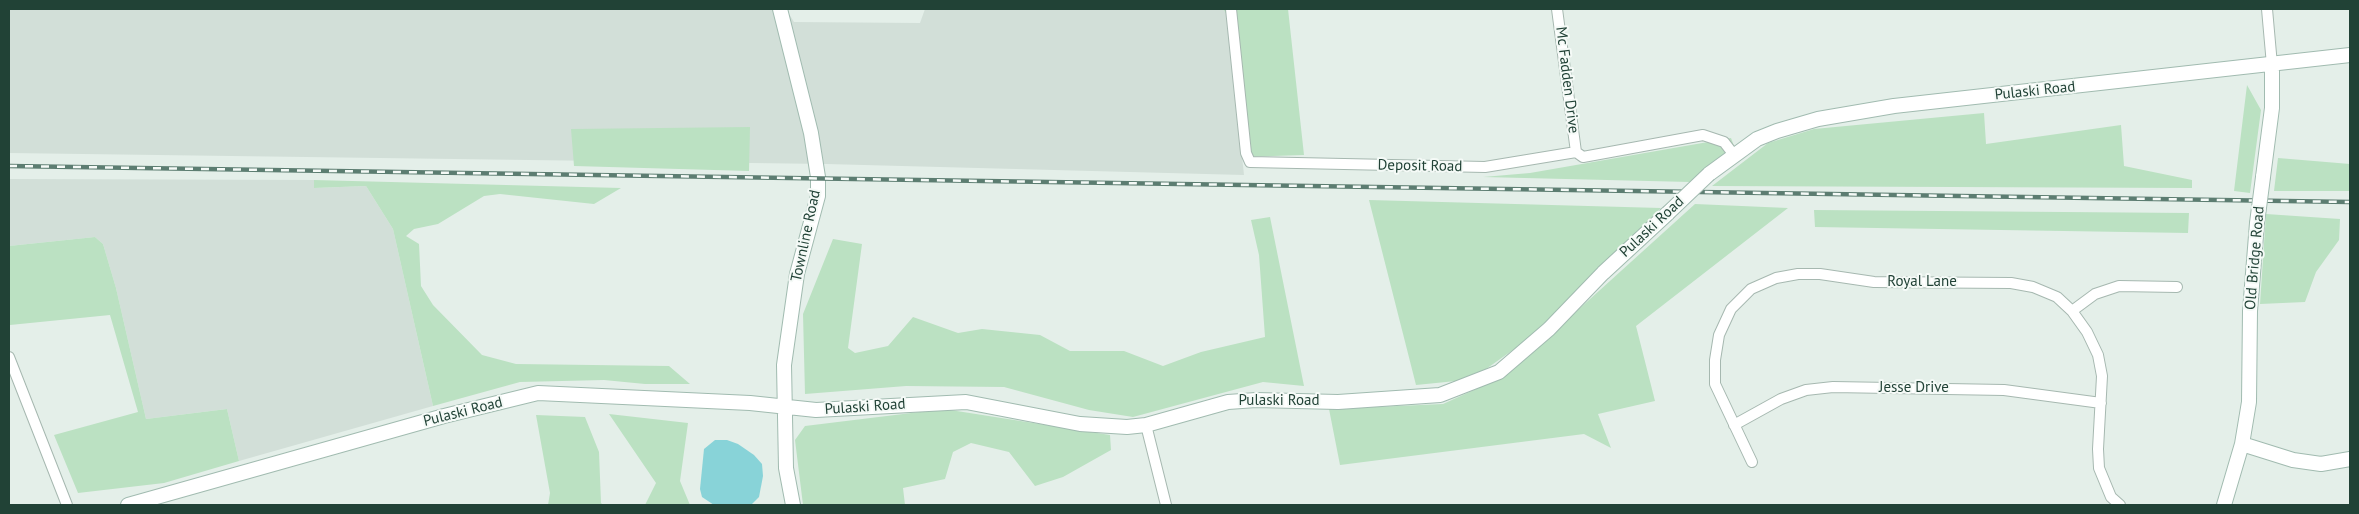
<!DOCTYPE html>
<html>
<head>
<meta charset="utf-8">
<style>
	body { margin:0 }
	#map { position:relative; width:2359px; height:514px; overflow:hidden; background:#e4efe9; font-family:"PT Sans",sans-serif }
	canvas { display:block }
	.frame { position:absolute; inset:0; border:10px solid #214236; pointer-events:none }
</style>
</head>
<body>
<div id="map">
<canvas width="2359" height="514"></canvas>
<div class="frame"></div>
</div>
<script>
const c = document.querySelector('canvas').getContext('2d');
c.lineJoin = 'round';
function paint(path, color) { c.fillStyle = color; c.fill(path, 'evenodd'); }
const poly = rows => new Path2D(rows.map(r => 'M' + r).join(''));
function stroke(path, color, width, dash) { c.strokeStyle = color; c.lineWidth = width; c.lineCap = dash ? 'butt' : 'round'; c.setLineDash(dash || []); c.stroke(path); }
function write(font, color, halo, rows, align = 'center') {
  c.font = font + ' "PT Sans",sans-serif'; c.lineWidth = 4; c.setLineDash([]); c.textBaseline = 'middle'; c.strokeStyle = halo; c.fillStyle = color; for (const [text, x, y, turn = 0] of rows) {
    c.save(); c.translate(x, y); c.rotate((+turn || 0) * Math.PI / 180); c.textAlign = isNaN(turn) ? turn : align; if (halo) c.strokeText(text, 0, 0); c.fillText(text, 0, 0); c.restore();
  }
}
const built = poly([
	[9,9,786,9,794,22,920,23,925,9,1223,9,1227,15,1244,175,826,164,9,153],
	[9,179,314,180,314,188,366,186,393,229,433,406,239,461,227,409,146,419,116,288,103,244,95,237,9,246]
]);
const green = poly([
	[1223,9,1288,9,1304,155,1242,157,1227,15],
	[2247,85,2261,110,2250,193,2234,191],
	[1984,113,1986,144,2121,125,2124,166,2192,180,2192,188,1712,186,1768,143,1814,129],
	[750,127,749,171,574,166,571,129],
	[1731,138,1734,146,1690,182,1483,177,1530,173],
	[2278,158,2350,164,2350,191,2274,191],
	[314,180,621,188,594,204,500,194,484,196,438,224,414,229,406,236,419,244,421,286,433,305,482,355,516,364,669,366,690,384,645,384,604,380,520,382,433,406,393,229,366,186,314,188],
	[1369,200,1661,208,1527,340,1486,369,1456,381,1416,385],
	[1695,204,1788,208,1636,326,1655,401,1598,414,1611,448,1584,434,1340,465,1329,409,1443,404,1505,376],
	[1814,210,2189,213,2188,233,1815,227],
	[2266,214,2340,219,2339,240,2316,272,2305,302,2260,304],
	[1270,217,1304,386,1263,382,1133,417,1089,410,1004,387,906,386,805,394,803,314,833,239,862,244,848,348,855,353,888,346,913,317,958,333,982,329,1040,335,1070,351,1124,351,1163,366,1201,352,1265,337,1259,255,1251,220],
	[95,237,103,244,116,288,146,419,227,409,239,461,164,483,78,493,54,435,138,412,110,315,10,325,9,246],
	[944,409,1110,435,1111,450,1063,477,1035,486,1009,452,971,443,953,452,945,479,903,488,905,505,803,505,795,440,805,426],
	[609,414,688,423,680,481,690,505,645,505,656,483],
	[536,415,585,417,599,452,601,503,603,505,548,505,550,493]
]);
const water = poly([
	[715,440,727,440,738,444,754,455,762,464,763,476,759,497,751,505,714,505,702,497,700,489,704,449]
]);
const street = poly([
	[1231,9,1246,153,1250,162,1485,167,1576,152,1583,157,1703,135,1724,142,1734,155],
	[1557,9,1576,152],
	[2267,9,2272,65],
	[2072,311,2095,294,2119,286,2177,287],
	[9,357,67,505],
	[1146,425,1166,505],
	[1734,425,1781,399,1806,390,1833,387,2004,390,2101,403],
	[1752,462,1715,384,1715,360,1719,335,1731,309,1751,289,1776,278,1798,274,1820,274,1874,282,2011,283,2033,287,2057,297,2072,311,2087,332,2098,355,2102,376,2098,449,2099,468,2111,497,2120,505]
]);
const secondary = poly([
	[780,9,811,133,818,177,818,196,797,274,784,365,786,468,793,505],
	[1709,174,1757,139,1777,131,1818,119,1894,106,2350,55],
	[2263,177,2272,108,2272,65],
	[2242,444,2293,460,2321,464,2350,459],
	[128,505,444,416,538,393,750,403,816,410,966,402,1080,424,1127,427,1146,425,1228,402,1256,400,1338,402,1440,395,1499,372,1549,329,1603,273,1668,213],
	[2224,505,2242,444,2249,402,2250,311,2257,223]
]);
const rail = poly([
	[9,166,2350,202]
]);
const secondaryBridge = poly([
	[1668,213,1709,174],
	[2257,223,2263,177]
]);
const streetNames = [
	["Mc Fadden Drive",1567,80,83],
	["Pulaski Road",2035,91,-6],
	["Deposit Road",1420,166,1],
	["Pulaski Road",1652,227,-43],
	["Townline Road",806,236,-78],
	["Old Bridge Road",2255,258,-85],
	["Royal Lane",1922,282],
	["Jesse Drive",1914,388],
	["Pulaski Road",1279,401],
	["Pulaski Road",865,407,-4],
	["Pulaski Road",463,412,-14]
];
paint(built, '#d2dfd8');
paint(green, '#bbe1c2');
paint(water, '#88d3d8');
stroke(street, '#a6b8b0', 12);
stroke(secondary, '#a1bbb0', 16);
stroke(street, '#fff', 10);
stroke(secondary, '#fff', 14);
stroke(rail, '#5c7d71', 4.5);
stroke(rail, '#f5faf7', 2.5, [8]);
stroke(secondaryBridge, '#a1bbb0', 16, []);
stroke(secondaryBridge, '#fff', 14);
write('15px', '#214236', '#f5faf7', streetNames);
</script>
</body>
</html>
